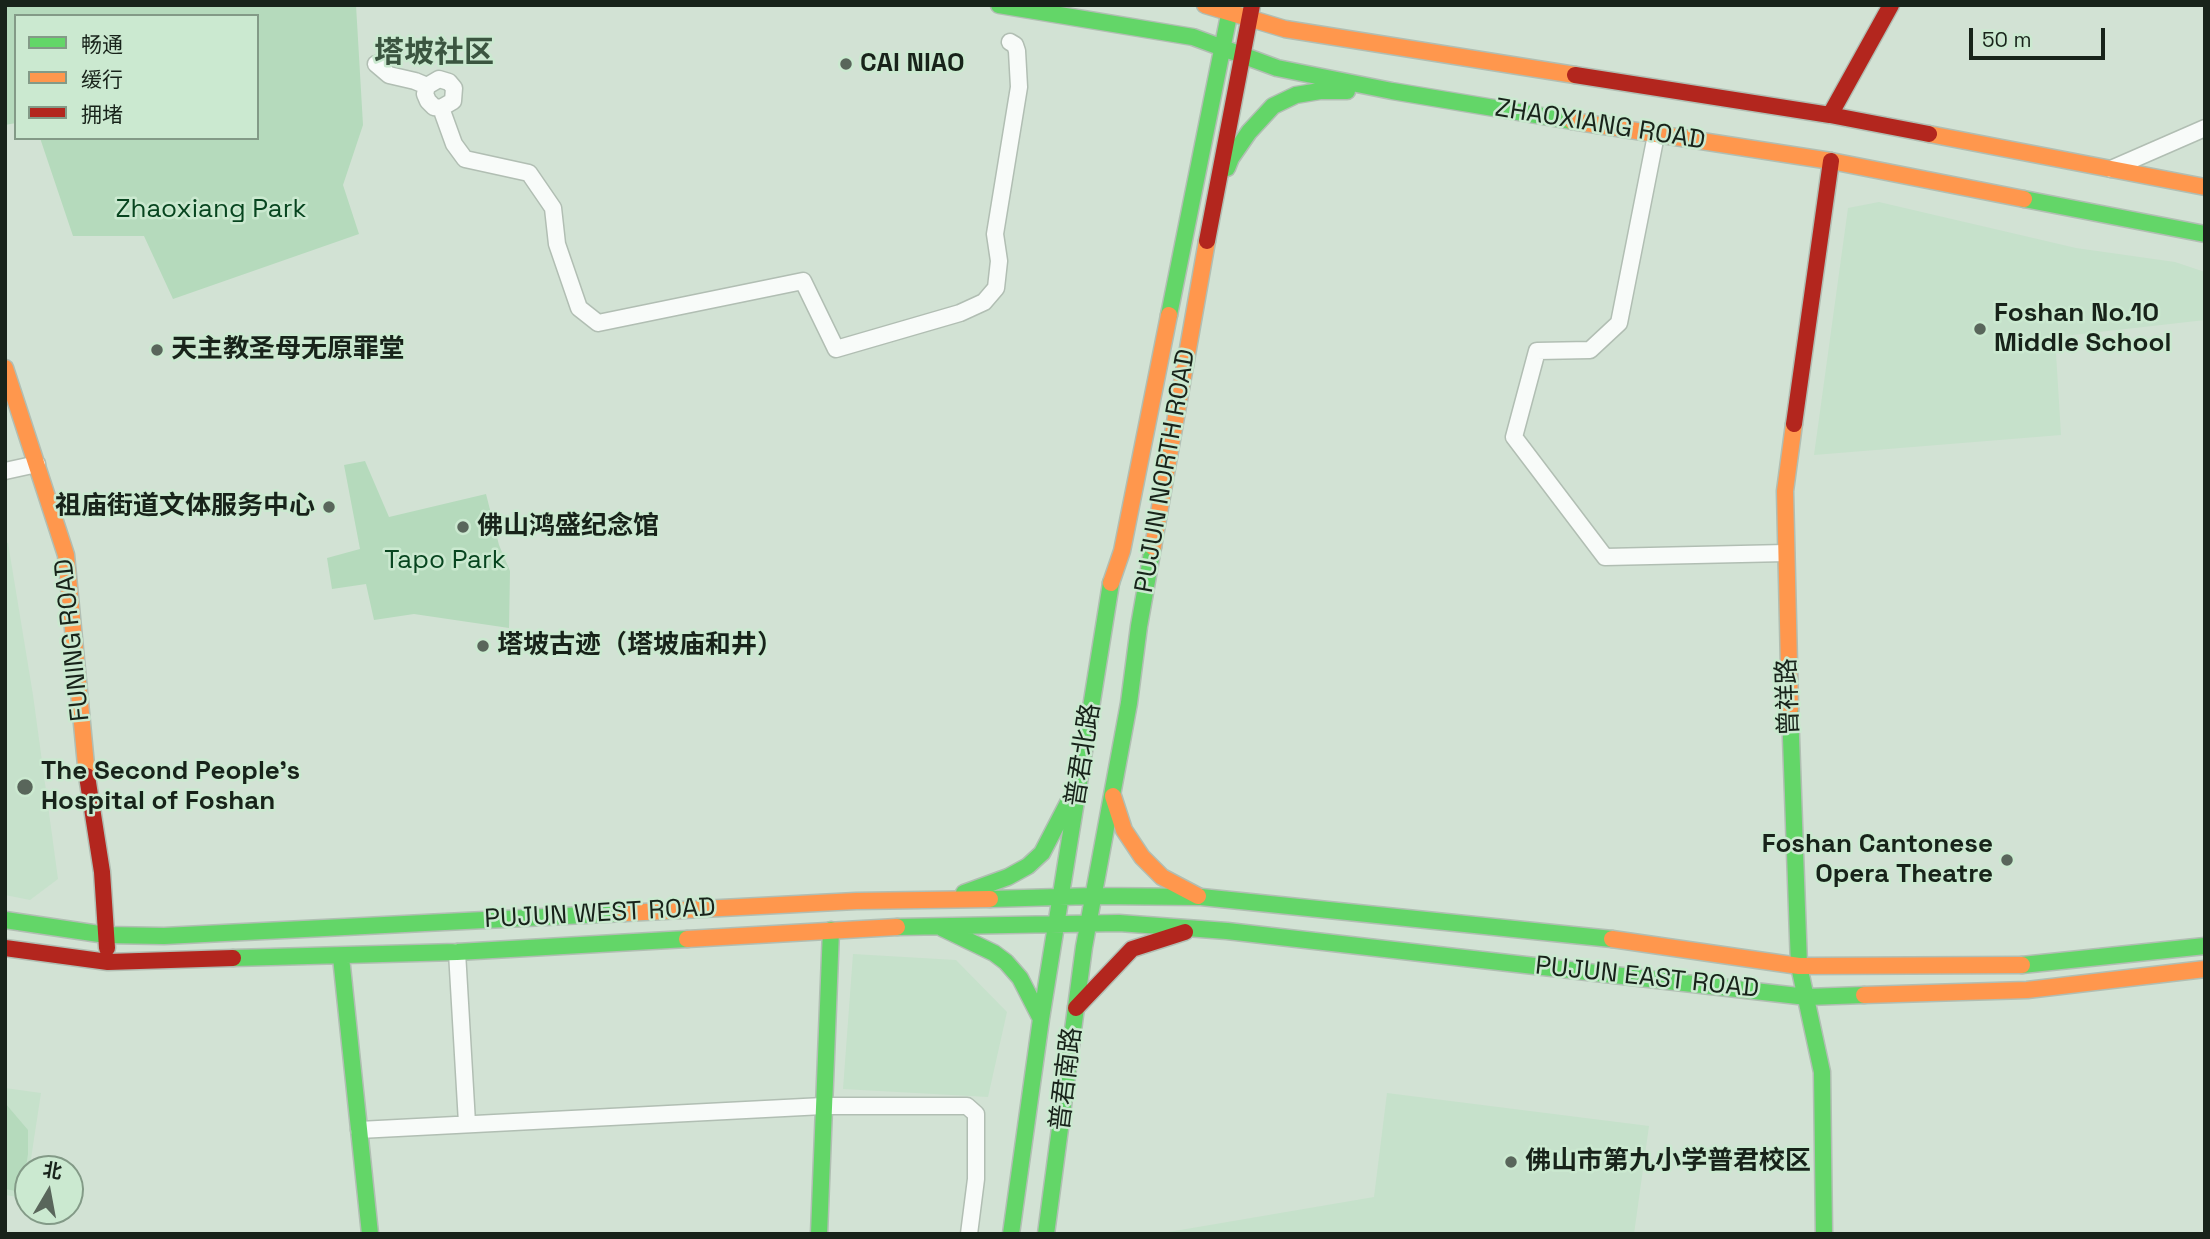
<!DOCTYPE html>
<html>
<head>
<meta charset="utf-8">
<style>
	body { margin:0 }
	#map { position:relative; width:2210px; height:1239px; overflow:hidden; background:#d2e2d4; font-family:"Space Grotesk","Noto Sans SC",sans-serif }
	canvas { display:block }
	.frame { position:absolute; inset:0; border:7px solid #18231a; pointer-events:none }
	.legend { position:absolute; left:14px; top:14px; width:245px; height:126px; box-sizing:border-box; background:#cbe9d0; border:2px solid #839a87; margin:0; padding:9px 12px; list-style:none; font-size:21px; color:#18231a }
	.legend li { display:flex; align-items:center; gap:14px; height:35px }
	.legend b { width:35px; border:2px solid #839a87 }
	.north { position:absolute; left:14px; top:1155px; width:70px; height:70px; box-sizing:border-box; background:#cbe9d0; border:2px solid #839a87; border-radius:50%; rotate:10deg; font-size:19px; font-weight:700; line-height:28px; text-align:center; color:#18231a }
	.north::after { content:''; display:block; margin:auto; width:24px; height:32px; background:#59665b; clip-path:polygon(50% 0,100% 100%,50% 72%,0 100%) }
	.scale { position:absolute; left:1969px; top:28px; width:136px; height:32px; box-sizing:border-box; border:4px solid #18231a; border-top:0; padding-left:9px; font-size:21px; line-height:24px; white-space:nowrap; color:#18231a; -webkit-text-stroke:5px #cbe9d0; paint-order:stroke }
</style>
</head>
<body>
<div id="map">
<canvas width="2210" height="1239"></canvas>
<div class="frame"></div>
<ul class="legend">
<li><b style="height:9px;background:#63d668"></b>畅通</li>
<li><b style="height:9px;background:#ff974d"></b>缓行</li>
<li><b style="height:9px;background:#b3261e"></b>拥堵</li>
</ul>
<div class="north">北</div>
<div class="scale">50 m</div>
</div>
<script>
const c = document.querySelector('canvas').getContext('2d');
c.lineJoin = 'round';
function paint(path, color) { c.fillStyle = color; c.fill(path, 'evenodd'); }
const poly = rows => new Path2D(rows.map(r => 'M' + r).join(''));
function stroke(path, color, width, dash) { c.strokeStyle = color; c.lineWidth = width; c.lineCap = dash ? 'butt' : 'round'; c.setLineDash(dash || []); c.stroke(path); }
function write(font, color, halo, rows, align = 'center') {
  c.font = font + ' "Space Grotesk","Noto Sans SC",sans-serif'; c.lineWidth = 5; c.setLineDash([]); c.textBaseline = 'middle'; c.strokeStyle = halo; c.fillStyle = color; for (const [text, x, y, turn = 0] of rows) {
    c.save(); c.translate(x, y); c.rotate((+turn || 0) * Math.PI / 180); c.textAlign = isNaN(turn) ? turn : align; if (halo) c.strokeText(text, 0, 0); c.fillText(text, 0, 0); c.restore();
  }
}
const built = poly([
	[1879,202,2076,248,2175,262,2205,272,2205,320,2055,337,2061,435,1814,455,1848,208],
	[5,542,8,543,33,695,58,879,30,900,5,895],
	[853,954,956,960,1007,1012,988,1097,843,1089],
	[5,1088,41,1093,25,1198,5,1195],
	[1387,1093,1649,1126,1634,1234,1157,1234,1374,1197]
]);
const green = poly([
	[5,5,356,5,363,125,343,185,359,234,173,299,144,236,73,236,40,138,257,138,257,16,16,16,16,123,5,125],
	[365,461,389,517,486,494,499,545,510,571,509,628,414,614,374,620,366,584,332,589,327,558,360,549,344,465],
	[5,1103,28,1130,28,1154,24,1179,21,1187,16,1191,5,1189]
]);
const street = poly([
	[376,64,389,75,415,81,427,86,425,94,428,101,434,107,441,108,453,101,454,88,449,82,439,79,427,86],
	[441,108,454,144,465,159,529,173,553,208,557,244,579,308,598,323,803,281,836,349,960,313,984,302,996,288,999,261,995,234,1019,87,1017,51,1015,45,1010,42],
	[1656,135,1619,323,1590,350,1537,351,1514,437,1605,557,1786,553],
	[2111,169,2205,128],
	[5,471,37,464],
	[457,952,467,1123],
	[359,1130,823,1106,967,1106,976,1114,976,1179,969,1234]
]);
const fast = poly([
	[999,5,1193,37,1277,68,1392,91,1572,121],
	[1227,168,1231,158,1249,132,1273,106,1296,95,1320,91,1347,91],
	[2024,199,2205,234],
	[1169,315,1231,5],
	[1790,709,1799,966,1822,1072,1824,1234],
	[964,893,1008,877,1028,866,1042,853,1069,801],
	[990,899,1093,896,1201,897,1612,939],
	[5,920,106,935,164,936,625,913],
	[897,927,1119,923,1227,931,1807,997,1864,995],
	[942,928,994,953,1006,962,1020,978,1041,1019],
	[341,957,370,1234],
	[233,958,457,952,687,939],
	[2022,965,2205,946],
	[819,1234,831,930],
	[1011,1234,1041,1019,1111,583],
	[1046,1234,1084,947,1129,703,1139,626,1153,547]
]);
const slow = poly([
	[1205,5,1285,29,1575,75],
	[1572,121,1831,161,2024,199],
	[1929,134,2205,187],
	[5,368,66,555,87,776],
	[1153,547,1207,241],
	[1111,583,1122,551,1169,315],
	[1790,709,1785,491,1794,424],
	[1113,796,1124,830,1142,857,1162,877,1198,896],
	[625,913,856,901,990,899],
	[687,939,897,927],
	[1612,939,1799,966,2022,965],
	[1864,995,2027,990,2205,969]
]);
const jam = poly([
	[1575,75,1830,115,1929,134],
	[1830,115,1891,5],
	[1207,241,1252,5],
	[1794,424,1831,161],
	[87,776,102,872,107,948],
	[5,948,108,962,233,958],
	[1076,1008,1132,949,1185,932]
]);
const markers = [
	[846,64,7,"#59665b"],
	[1980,329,7,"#59665b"],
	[157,350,7,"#59665b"],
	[329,507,7,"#59665b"],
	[463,527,7,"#59665b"],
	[483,646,7,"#59665b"],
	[25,787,9,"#59665b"],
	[2007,860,7,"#59665b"],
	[1511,1162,7,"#59665b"]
];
const poiNames = [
	["CAI NIAO",860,64],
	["Foshan No.10",1994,314],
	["Middle School",1994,344],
	["天主教圣母无原罪堂",171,350],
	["祖庙街道文体服务中心",315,507,"right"],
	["佛山鸿盛纪念馆",477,527],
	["塔坡古迹（塔坡庙和井）",497,646],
	["The Second People's",41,772],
	["Hospital of Foshan",41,802],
	["Foshan Cantonese",1993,845,"right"],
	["Opera Theatre",1993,875,"right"],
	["佛山市第九小学普君校区",1525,1162]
];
const streetNames = [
	["ZHAOXIANG ROAD",1600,125,9],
	["PUJUN NORTH ROAD",1166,471,-80],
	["FUNING ROAD",73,640,-96],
	["曾祥路",1789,697,-92],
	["普君北路",1084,755,-81],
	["PUJUN WEST ROAD",600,914,-3],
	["PUJUN EAST ROAD",1647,978,6],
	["普君南路",1067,1079,-83]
];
const parkNames = [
	["Zhaoxiang Park",211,210],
	["Tapo Park",445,561]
];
const quarterNames = [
	["塔坡社区",434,54]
];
paint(built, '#c6e1cb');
paint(green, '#b5dabc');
stroke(street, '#b1beb3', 19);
stroke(fast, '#b1beb3', 19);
stroke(slow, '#b1beb3', 19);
stroke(jam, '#b1beb3', 19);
stroke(street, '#f8fbf9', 16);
stroke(fast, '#63d668', 16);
stroke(slow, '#ff974d', 16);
stroke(jam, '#b3261e', 16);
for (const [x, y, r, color] of markers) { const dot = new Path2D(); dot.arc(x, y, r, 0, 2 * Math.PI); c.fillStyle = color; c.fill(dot); stroke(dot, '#cbe9d0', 2.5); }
write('bold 26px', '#18231a', '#cbe9d0', poiNames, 'left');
write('26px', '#18231a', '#cbe9d0', streetNames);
write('26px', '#07451f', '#cbe9d0', parkNames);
write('bold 30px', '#3b5540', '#cbe9d0', quarterNames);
</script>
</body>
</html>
